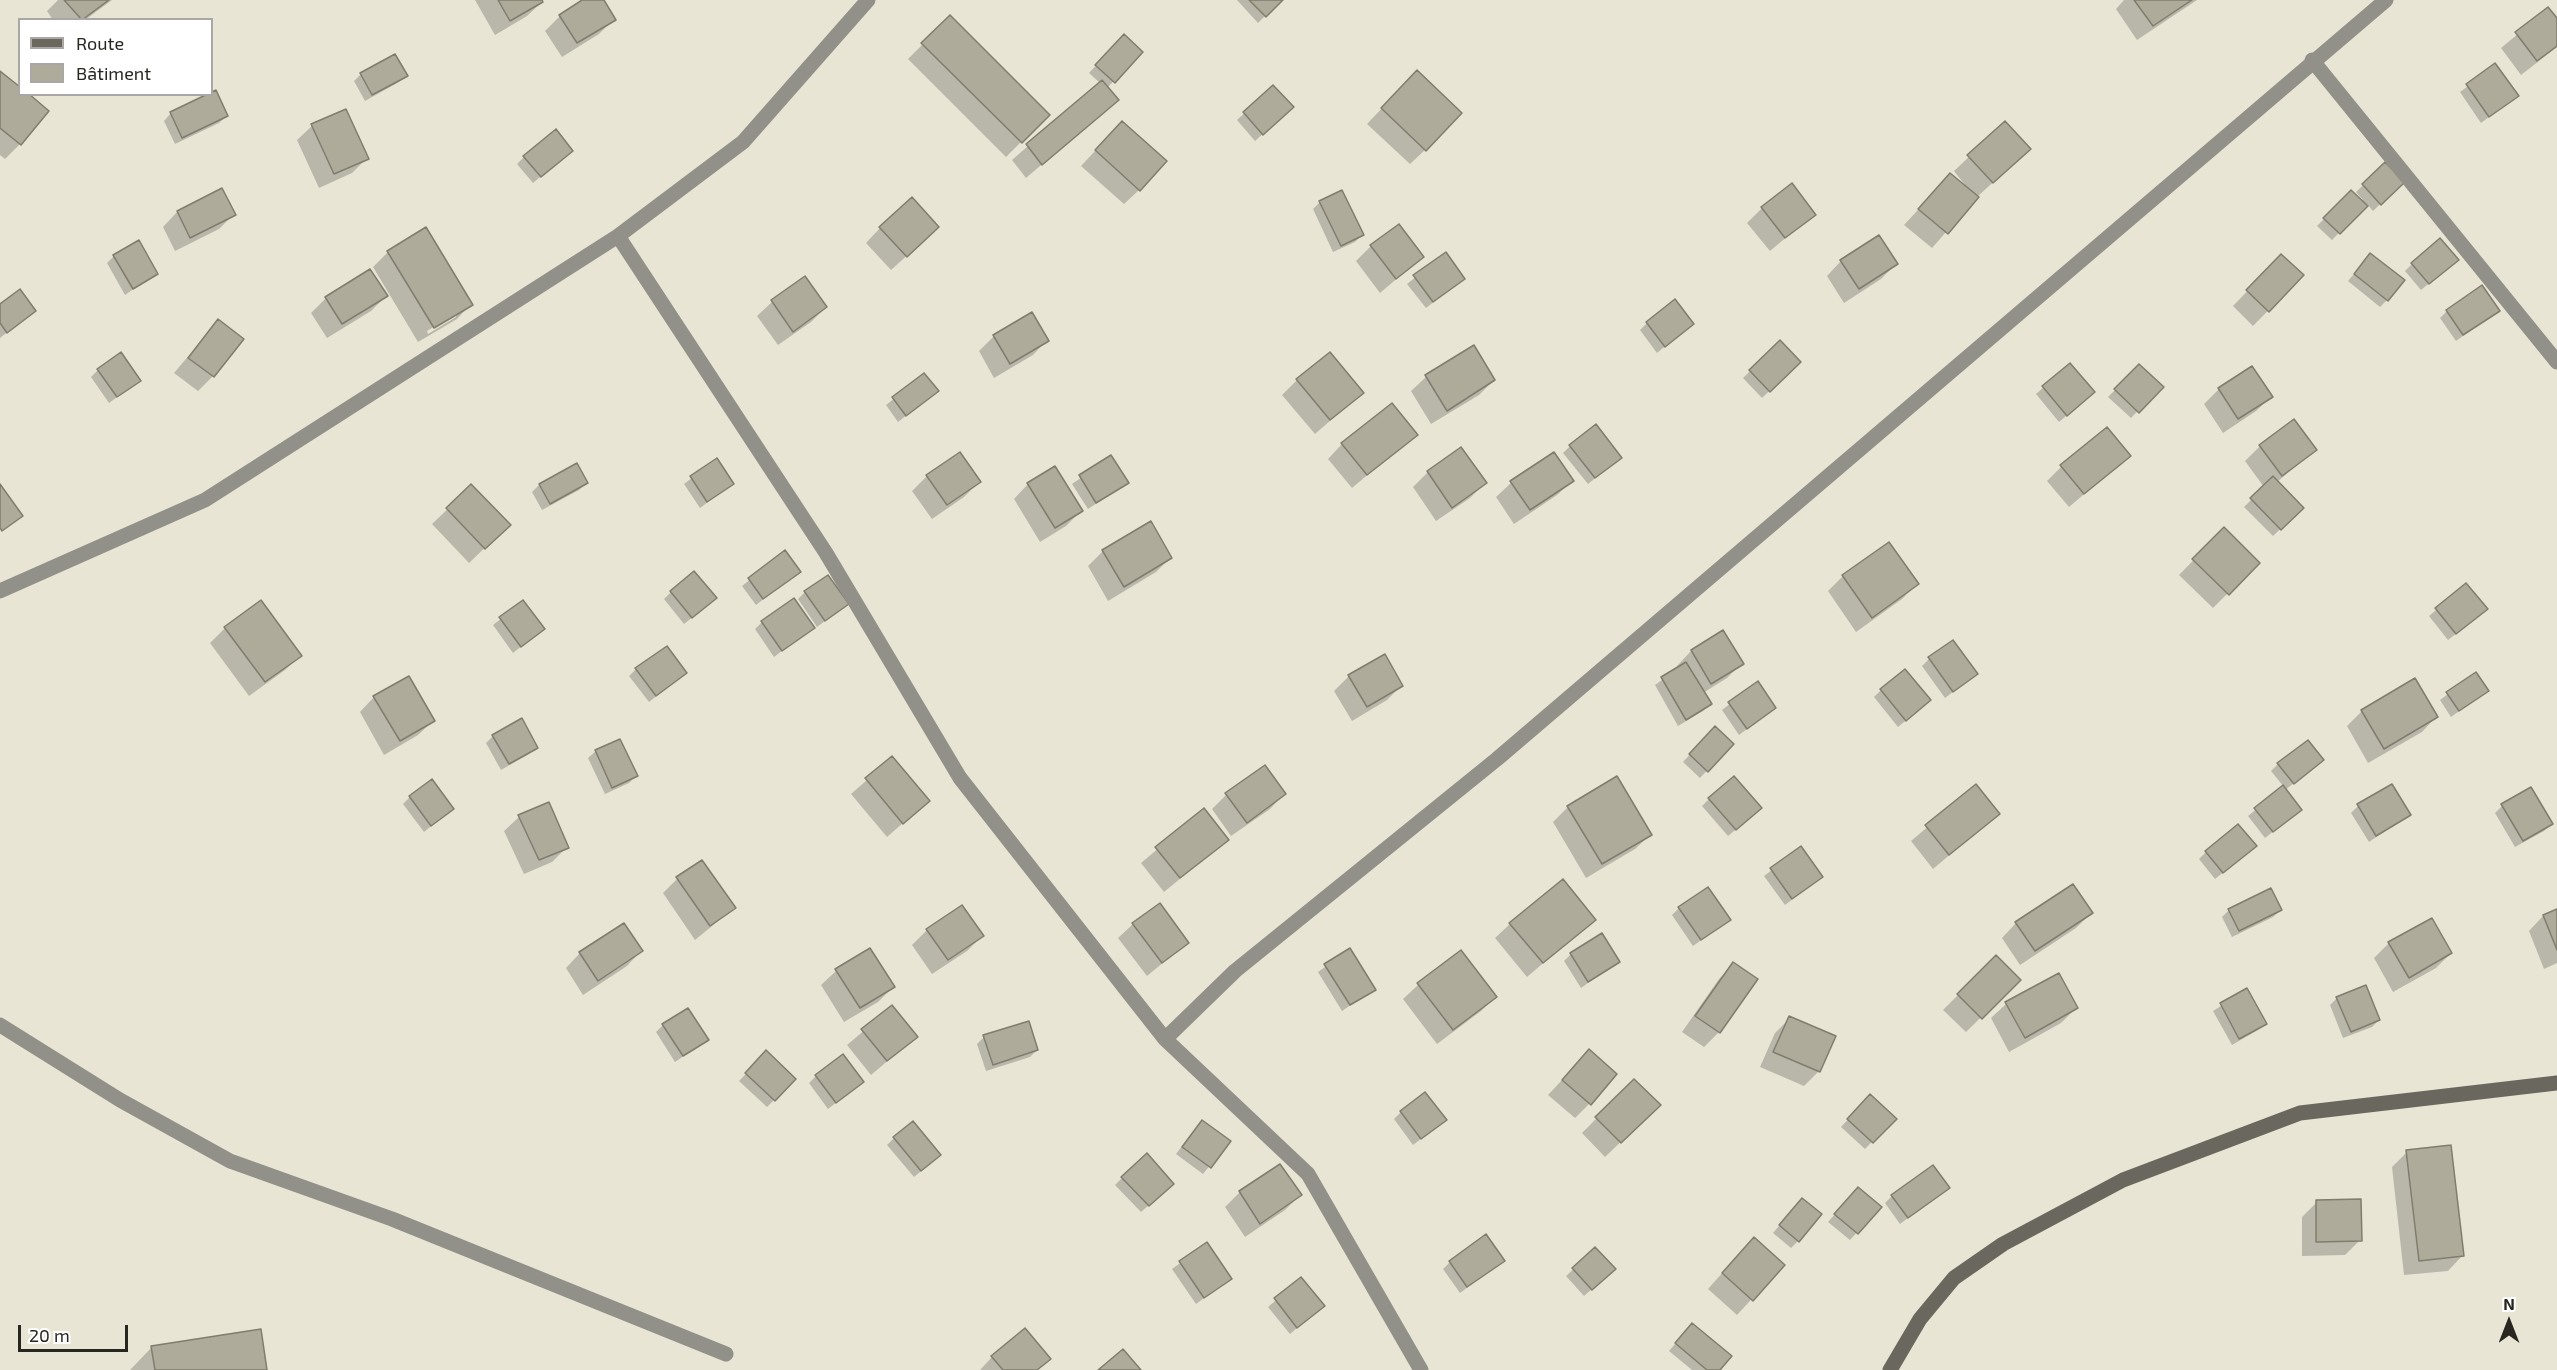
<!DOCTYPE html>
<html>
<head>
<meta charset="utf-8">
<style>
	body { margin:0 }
	#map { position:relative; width:2557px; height:1370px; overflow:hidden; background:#e8e5d4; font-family:"Exo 2",sans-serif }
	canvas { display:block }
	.legend { position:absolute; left:18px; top:18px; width:195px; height:78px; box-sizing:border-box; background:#fff; border:2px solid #a9a8a6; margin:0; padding:8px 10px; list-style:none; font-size:18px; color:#272620 }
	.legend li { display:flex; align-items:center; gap:12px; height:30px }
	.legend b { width:30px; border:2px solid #a9a8a6 }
	.north { position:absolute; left:2479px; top:1292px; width:60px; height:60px; -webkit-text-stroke:4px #fff; paint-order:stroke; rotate:0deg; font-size:16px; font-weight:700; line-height:24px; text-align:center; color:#272620 }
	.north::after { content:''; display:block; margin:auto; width:21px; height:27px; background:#272620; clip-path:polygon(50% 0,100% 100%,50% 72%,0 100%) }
	.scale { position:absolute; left:18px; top:1325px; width:110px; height:27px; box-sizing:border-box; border:3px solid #272620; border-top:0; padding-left:8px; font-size:18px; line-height:21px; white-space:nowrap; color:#272620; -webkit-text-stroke:4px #fff; paint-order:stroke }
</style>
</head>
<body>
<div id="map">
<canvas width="2557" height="1370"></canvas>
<ul class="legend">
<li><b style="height:8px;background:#6a685e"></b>Route</li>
<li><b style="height:16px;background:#aeab9b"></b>Bâtiment</li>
</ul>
<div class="north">N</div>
<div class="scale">20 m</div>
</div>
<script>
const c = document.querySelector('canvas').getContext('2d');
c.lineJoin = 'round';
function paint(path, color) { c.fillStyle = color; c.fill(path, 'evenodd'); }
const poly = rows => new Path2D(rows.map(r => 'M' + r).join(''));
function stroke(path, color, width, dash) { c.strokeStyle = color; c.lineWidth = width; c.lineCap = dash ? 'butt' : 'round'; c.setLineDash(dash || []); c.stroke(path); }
const shadow = poly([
	[58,0,112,0,85,20,53,20,47,11],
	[475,0,541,0,542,2,527,16,495,35],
	[585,0,602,0,614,19,599,34,562,57,545,31,560,16],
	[1237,0,1281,0,1258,23],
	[2124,0,2197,0,2137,40,2116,9],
	[2548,9,2557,21,2557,47,2521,75,2501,48],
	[950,17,1048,115,1006,157,908,59],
	[1117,43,1141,52,1107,88,1117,100,1026,178,1012,160,1100,83,1089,73],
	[2495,66,2517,96,2481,123,2460,92],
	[0,73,20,144,5,159,0,155],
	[361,74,406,75,399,82,365,101,354,81],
	[1273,87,1285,114,1255,141,1237,120],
	[1402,87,1425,150,1410,164,1367,124],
	[171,113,227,116,219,123,175,144,164,121],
	[2005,123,2014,163,1977,197,1932,248,1904,225,1950,175,1969,190,1954,171],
	[312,126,367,158,352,173,319,188,297,140],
	[1107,138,1139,190,1124,204,1081,166],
	[524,157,564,157,533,183,517,164],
	[2385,164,2403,182,2373,211,2367,204,2332,240,2317,226,2351,192,2361,202,2363,200,2356,192],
	[222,190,234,214,219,229,175,251,163,227,177,212],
	[1341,192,1362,235,1355,242,1333,252,1313,209,1320,202],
	[1762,208,1814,214,1770,251,1747,223],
	[880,228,922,242,891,270,866,243],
	[425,229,471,304,457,319,418,342,373,267,388,252],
	[456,313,456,317,428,334,427,331],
	[1371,246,1422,257,1380,293,1356,261],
	[1445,254,1463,279,1426,308,1407,284],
	[2370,255,2387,300,2380,307,2348,281],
	[114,256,156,273,125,295,107,263],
	[2281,256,2302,276,2253,326,2233,306],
	[1841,261,1896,264,1881,279,1844,303,1827,276],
	[2412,264,2449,267,2421,290,2405,271],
	[370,271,386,296,371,311,327,338,311,313,326,298],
	[805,278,826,307,811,322,778,345,757,316,772,302],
	[0,306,34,311,0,338],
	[2447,311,2498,311,2456,341,2440,318],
	[1031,314,1047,340,1033,355,994,378,979,351,994,336],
	[218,321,213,376,198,391,174,373],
	[1647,323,1692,324,1657,353,1640,330],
	[1780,342,1799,362,1762,398,1743,378],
	[1473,347,1494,380,1479,395,1431,424,1411,391,1426,377],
	[2069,365,2086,399,2059,422,2036,394],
	[2139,366,2161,387,2131,418,2108,397],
	[98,370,139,381,109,403,91,377],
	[924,375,937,391,898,422,886,405],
	[1297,380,1362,393,1315,434,1282,395],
	[2219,389,2271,397,2256,411,2223,433,2204,404],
	[2294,421,2315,450,2277,482,2302,508,2273,536,2244,507,2264,487,2245,461,2260,446],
	[1416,434,1352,488,1328,459,1342,444],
	[1570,446,1620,458,1588,484,1563,453],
	[1461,449,1485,483,1470,498,1436,521,1413,487,1428,472],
	[959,454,979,482,964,497,932,519,912,491,927,476],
	[1554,454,1572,481,1557,495,1514,524,1496,497,1511,483],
	[2129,456,2069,507,2047,481,2062,466],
	[1111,457,1127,483,1088,509,1072,484],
	[716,460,732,484,700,508,684,484],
	[576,465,586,483,579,490,542,510,532,492,539,485],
	[1028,484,1081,511,1066,526,1040,542,1014,499],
	[471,487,494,539,469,563,432,524],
	[1150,523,1171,557,1156,572,1108,601,1088,566,1103,551],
	[2224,529,2258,563,2213,608,2179,575],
	[1888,544,1917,584,1902,599,1856,632,1828,591,1843,576],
	[785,552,799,571,756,605,742,586],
	[2466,585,2479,616,2448,640,2429,616],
	[671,592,708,605,684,624,664,599],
	[805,592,847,604,817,627,798,599],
	[522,602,543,629,513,653,493,625],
	[762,622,813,627,774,657,755,629],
	[225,628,300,656,285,670,249,696,210,643],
	[1723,632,1742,663,1727,678,1703,693,1710,704,1703,711,1678,726,1655,685,1678,668,1677,666,1691,651],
	[1929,659,1976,674,1945,698,1922,666],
	[636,669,685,673,649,702,629,676],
	[2475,674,2487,691,2451,717,2440,700],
	[1349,676,1402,685,1387,700,1352,721,1334,691],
	[1757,683,1775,708,1739,735,1722,710],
	[1881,690,1922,707,1898,727,1874,697],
	[374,697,433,721,418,735,384,755,360,712],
	[2362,711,2436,717,2422,732,2368,763,2347,726],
	[1708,735,1732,744,1700,778,1683,762],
	[493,736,536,747,529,754,501,770,486,743],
	[620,741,636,776,629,783,605,794,588,758,596,751],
	[892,758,928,801,887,837,851,794],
	[2278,764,2315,767,2285,790,2300,810,2265,838,2248,816,2284,787,2271,771],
	[1976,786,1998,814,1933,869,1911,841],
	[1284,794,1270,809,1231,836,1212,809,1226,795],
	[410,797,452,809,424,832,403,804],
	[1709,799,1753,815,1728,836,1702,806],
	[2358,806,2409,815,2369,842,2351,813],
	[2502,806,2551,824,2544,831,2515,847,2495,813],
	[1568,807,1650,835,1635,849,1586,878,1553,822],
	[1204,810,1227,840,1164,892,1141,863],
	[519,817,567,847,552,862,524,874,504,831],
	[1801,848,1821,877,1785,905,1764,876],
	[2206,852,2248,853,2215,879,2199,859],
	[677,879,734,908,695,940,663,893],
	[1679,908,1729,920,1693,946,1672,915],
	[2229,910,2281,910,2273,917,2232,937,2222,917],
	[2557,911,2557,963,2544,969,2529,931,2543,916],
	[2091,913,2076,928,2020,965,2002,938,2016,923],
	[1594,920,1527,977,1495,938,1510,924],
	[1133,924,1187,943,1147,976,1118,938],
	[927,930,982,936,967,951,932,974,912,945],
	[2389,943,2451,953,2436,968,2393,992,2374,958],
	[870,950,893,987,878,1002,844,1022,821,985,836,971],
	[1349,950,1374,989,1342,1011,1318,972],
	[641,951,627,966,583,995,566,968,580,953],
	[1461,952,1495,997,1481,1011,1437,1044,1403,999,1418,985],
	[1571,954,1619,961,1581,988,1564,961],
	[1996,957,2019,980,1966,1032,1943,1010],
	[1733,964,1719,1032,1704,1047,1682,1032,1719,979],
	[2246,990,2265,1023,2258,1030,2232,1045,2213,1011],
	[2337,998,2379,1020,2372,1027,2343,1038,2330,1005],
	[2006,1004,2076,1008,2061,1023,2009,1052,1991,1018],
	[892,1007,916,1037,871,1075,847,1045],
	[1790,1018,1834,1037,1818,1072,1804,1086,1760,1067,1775,1033],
	[663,1025,707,1040,675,1062,656,1032],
	[984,1037,1037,1050,1030,1057,986,1071,977,1044],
	[766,1053,774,1100,767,1107,739,1081],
	[1575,1066,1589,1104,1575,1118,1548,1095],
	[816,1076,862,1082,828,1109,809,1083],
	[1634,1081,1659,1105,1605,1157,1582,1133],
	[1870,1096,1894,1119,1865,1149,1841,1127],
	[1401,1112,1445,1120,1413,1145,1394,1119],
	[1195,1129,1229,1142,1203,1174,1176,1154],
	[894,1138,932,1162,914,1177,887,1145],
	[2407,1152,2462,1256,2448,1271,2404,1275,2392,1167],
	[1280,1166,1300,1195,1285,1210,1245,1237,1225,1207,1240,1192],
	[1122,1178,1165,1191,1141,1212,1115,1185],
	[1948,1188,1900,1224,1885,1203,1892,1196],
	[1851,1196,1880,1207,1850,1240,1828,1222],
	[2317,1202,2360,1240,2345,1255,2302,1256,2302,1217],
	[1795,1207,1798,1241,1791,1248,1773,1233],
	[1206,1244,1230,1279,1196,1304,1172,1269],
	[1595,1249,1607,1276,1584,1296,1566,1276],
	[1739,1254,1783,1265,1737,1315,1708,1289],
	[1503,1261,1460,1293,1443,1269,1450,1262],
	[1301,1279,1323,1306,1290,1334,1268,1307],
	[1685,1332,1718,1370,1692,1370,1669,1351],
	[152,1347,265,1370,130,1370],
	[992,1357,1049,1359,1038,1370,980,1370]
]);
const building = poly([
	[64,0,109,0,82,20,64,0],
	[498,0,542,0,543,2,510,21,498,0],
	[582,0,604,0,616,20,577,43,559,15,582,0],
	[1249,0,1283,0,1266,17,1249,0],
	[2134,0,2192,0,2153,26,2134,0],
	[2548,7,2557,18,2557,46,2537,61,2515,32,2548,7],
	[950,15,1050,115,1022,143,921,43,950,15],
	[1124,34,1143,52,1115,83,1095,65,1124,34],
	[395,54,408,76,372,95,360,73,395,54],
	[2495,63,2519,96,2489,117,2466,84,2495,63],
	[1417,70,1462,113,1426,151,1381,108,1417,70],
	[0,71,20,87,20,94,29,94,49,111,21,145,0,128,0,71],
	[1102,80,1119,100,1042,165,1026,144,1102,80],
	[1273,85,1294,107,1263,135,1243,112,1273,85],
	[216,90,228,116,182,138,170,112,216,90],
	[346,109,369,159,334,174,311,124,346,109],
	[1122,121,1167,161,1140,191,1095,150,1122,121],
	[2005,121,2031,149,1993,183,1967,155,2005,121],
	[556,129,573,151,541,177,523,156,556,129],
	[2385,162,2405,182,2381,205,2362,184,2385,162],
	[1950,173,1979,197,1948,234,1918,209,1950,173],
	[1792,183,1816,215,1785,238,1761,207,1792,183],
	[222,188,236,215,190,238,177,211,222,188],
	[1342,190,1364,235,1341,246,1319,201,1342,190],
	[2351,190,2368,206,2340,234,2323,218,2351,190],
	[912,197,939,227,907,257,879,227,912,197],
	[1399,224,1424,257,1396,279,1370,245,1399,224],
	[426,227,473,305,434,328,387,251,426,227],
	[1879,235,1898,264,1859,289,1840,260,1879,235],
	[2440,238,2459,260,2429,284,2411,263,2440,238],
	[139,240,158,274,133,289,113,255,139,240],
	[1446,252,1465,279,1433,302,1413,275,1446,252],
	[2370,253,2405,280,2388,301,2354,274,2370,253],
	[2281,254,2304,275,2269,312,2246,290,2281,254],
	[370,269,388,296,342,324,325,297,370,269],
	[805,276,827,307,793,332,771,300,805,276],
	[2482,285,2500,311,2463,335,2446,310,2482,285],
	[20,289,36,311,7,333,0,323,0,304,20,289],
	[1675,299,1694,324,1665,347,1646,322,1675,299],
	[1032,312,1049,341,1010,364,993,335,1032,312],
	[218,319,244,339,214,377,188,358,218,319],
	[1780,340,1801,362,1770,392,1749,370,1780,340],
	[1474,345,1495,380,1447,411,1425,375,1474,345],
	[121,352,141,381,117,397,97,369,121,352],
	[1330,352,1364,393,1330,420,1296,379,1330,352],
	[2070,363,2095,392,2067,416,2042,386,2070,363],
	[2139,364,2164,387,2139,413,2114,389,2139,364],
	[2252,366,2273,397,2238,419,2218,388,2252,366],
	[924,373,939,391,906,416,892,397,924,373],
	[1392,403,1418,435,1367,475,1341,443,1392,403],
	[2294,419,2317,450,2282,476,2259,445,2294,419],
	[1596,424,1622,458,1595,478,1569,445,1596,424],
	[2107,427,2131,456,2084,494,2060,465,2107,427],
	[1461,447,1487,483,1452,508,1427,471,1461,447],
	[960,452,981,482,947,505,926,475,960,452],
	[1554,452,1574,481,1530,510,1510,481,1554,452],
	[1111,455,1129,483,1096,503,1079,475,1111,455],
	[717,458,734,484,707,502,690,476,717,458],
	[577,463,588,483,550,504,539,484,577,463],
	[1055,466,1083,511,1055,528,1027,483,1055,466],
	[2273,476,2304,508,2281,530,2250,498,2273,476],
	[0,484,23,516,2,531,0,528,0,484],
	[471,484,511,525,485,549,446,508,471,484],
	[1151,521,1172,558,1124,587,1102,550,1151,521],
	[2224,527,2260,563,2229,595,2192,559,2224,527],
	[1889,542,1919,584,1872,618,1842,575,1889,542],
	[785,550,801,572,763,599,748,578,785,550],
	[694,571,717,598,692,618,670,591,694,571],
	[828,575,849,604,825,621,804,591,828,575],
	[2466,583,2488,609,2456,634,2435,608,2466,583],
	[794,598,815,628,782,651,761,621,794,598],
	[261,600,302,656,265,682,224,627,261,600],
	[523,600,545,629,521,647,499,617,523,600],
	[1723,630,1744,664,1711,684,1691,650,1723,630],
	[1953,640,1978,674,1953,692,1928,657,1953,640],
	[667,646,687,673,656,696,635,668,667,646],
	[1385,654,1403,686,1367,707,1348,675,1385,654],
	[1686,662,1712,704,1686,720,1661,677,1686,662],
	[1905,669,1931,700,1906,721,1880,689,1905,669],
	[2476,672,2489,691,2459,711,2446,692,2476,672],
	[409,676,435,721,400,741,373,696,409,676],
	[2415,678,2438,717,2384,749,2361,710,2415,678],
	[1758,681,1776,708,1747,729,1728,702,1758,681],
	[522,718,538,748,509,764,492,735,522,718],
	[1715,726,1734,744,1708,772,1689,754,1715,726],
	[620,739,638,776,612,788,595,750,620,739],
	[2308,740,2324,760,2294,784,2277,763,2308,740],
	[892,756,930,801,903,824,865,778,892,756],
	[1265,765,1286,794,1247,823,1225,793,1265,765],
	[1617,776,1652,835,1602,864,1567,806,1617,776],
	[1734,776,1762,808,1736,830,1708,798,1734,776],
	[432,779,454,809,431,826,409,796,432,779],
	[1976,784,2000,814,1949,855,1925,825,1976,784],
	[2392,784,2411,815,2376,836,2357,804,2392,784],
	[2283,785,2302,810,2273,832,2254,808,2283,785],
	[2531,787,2553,824,2523,841,2501,804,2531,787],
	[549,802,569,848,539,860,518,815,549,802],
	[1204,808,1229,840,1180,878,1155,847,1204,808],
	[2238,824,2257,846,2223,873,2205,851,2238,824],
	[1801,846,1823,877,1792,899,1770,868,1801,846],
	[702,860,736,908,710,926,676,877,702,860],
	[1563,879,1596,920,1543,963,1509,923,1563,879],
	[2073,884,2093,913,2035,951,2015,922,2073,884],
	[1708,887,1731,920,1701,940,1678,907,1708,887],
	[2271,888,2282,910,2239,931,2228,909,2271,888],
	[1160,903,1189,943,1162,963,1132,923,1160,903],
	[962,905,984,936,948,960,926,929,962,905],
	[2557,909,2557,950,2543,915,2557,909],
	[2432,918,2452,953,2409,978,2388,942,2432,918],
	[624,923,643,951,598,981,579,952,624,923],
	[1602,933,1620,962,1588,982,1570,953,1602,933],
	[870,948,895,987,860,1008,835,969,870,948],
	[1350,948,1376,990,1350,1005,1324,964,1350,948],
	[1461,950,1497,997,1453,1030,1417,983,1461,950],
	[1996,955,2021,980,1982,1019,1957,994,1996,955],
	[1733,962,1758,979,1720,1033,1695,1016,1733,962],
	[2059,973,2078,1008,2025,1038,2005,1002,2059,973],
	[2366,985,2380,1020,2351,1032,2336,997,2366,985],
	[2247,988,2267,1024,2239,1039,2220,1003,2247,988],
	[892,1005,918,1037,887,1061,861,1029,892,1005],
	[688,1008,709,1040,683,1056,662,1024,688,1008],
	[1789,1016,1836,1036,1820,1072,1773,1052,1789,1016],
	[1029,1021,1038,1050,993,1065,983,1035,1029,1021],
	[1589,1049,1617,1074,1591,1105,1562,1080,1589,1049],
	[766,1050,796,1079,775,1101,745,1073,766,1050],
	[843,1054,864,1082,836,1103,815,1075,843,1054],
	[1634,1079,1661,1105,1621,1143,1595,1117,1634,1079],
	[1425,1092,1447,1120,1421,1139,1400,1111,1425,1092],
	[1870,1094,1897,1119,1873,1143,1847,1119,1870,1094],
	[1202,1120,1231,1141,1211,1168,1182,1147,1202,1120],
	[913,1121,941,1155,921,1171,893,1137,913,1121],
	[2451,1145,2464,1256,2419,1261,2406,1150,2451,1145],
	[1147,1153,1174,1184,1149,1206,1121,1177,1147,1153],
	[1280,1164,1302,1195,1260,1224,1239,1191,1280,1164],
	[1933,1165,1950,1188,1908,1218,1891,1195,1933,1165],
	[1858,1187,1882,1207,1858,1234,1834,1214,1858,1187],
	[1802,1198,1822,1214,1799,1242,1779,1225,1802,1198],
	[2361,1199,2362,1241,2316,1242,2316,1200,2361,1199],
	[1486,1234,1505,1261,1467,1287,1449,1261,1486,1234],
	[1754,1237,1785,1265,1753,1301,1722,1273,1754,1237],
	[1207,1242,1232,1279,1204,1298,1179,1261,1207,1242],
	[1595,1247,1616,1269,1592,1290,1572,1268,1595,1247],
	[1301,1277,1325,1306,1297,1328,1274,1298,1301,1277],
	[1692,1323,1732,1356,1720,1370,1707,1370,1675,1343,1692,1323],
	[1025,1328,1051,1359,1037,1370,1003,1370,991,1356,1025,1328],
	[261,1329,267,1370,155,1370,151,1346,261,1329],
	[1123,1349,1141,1370,1098,1370,1123,1349]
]);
const street = poly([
	[2312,60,2557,362],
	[618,236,826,553,960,778,1165,1039,1308,1174,1421,1370],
	[0,591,205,500,618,236,743,142,868,0],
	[0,1025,120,1100,230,1161,392,1219,726,1354],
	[1165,1039,1235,971,1497,759,2386,0]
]);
const secondary = poly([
	[1890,1370,1920,1319,1954,1278,2003,1244,2123,1180,2300,1113,2557,1083]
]);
paint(shadow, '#0003');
paint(building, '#aeab9b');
stroke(building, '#807d6e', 1.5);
stroke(street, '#919089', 15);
stroke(secondary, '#6a685e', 15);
</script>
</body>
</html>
